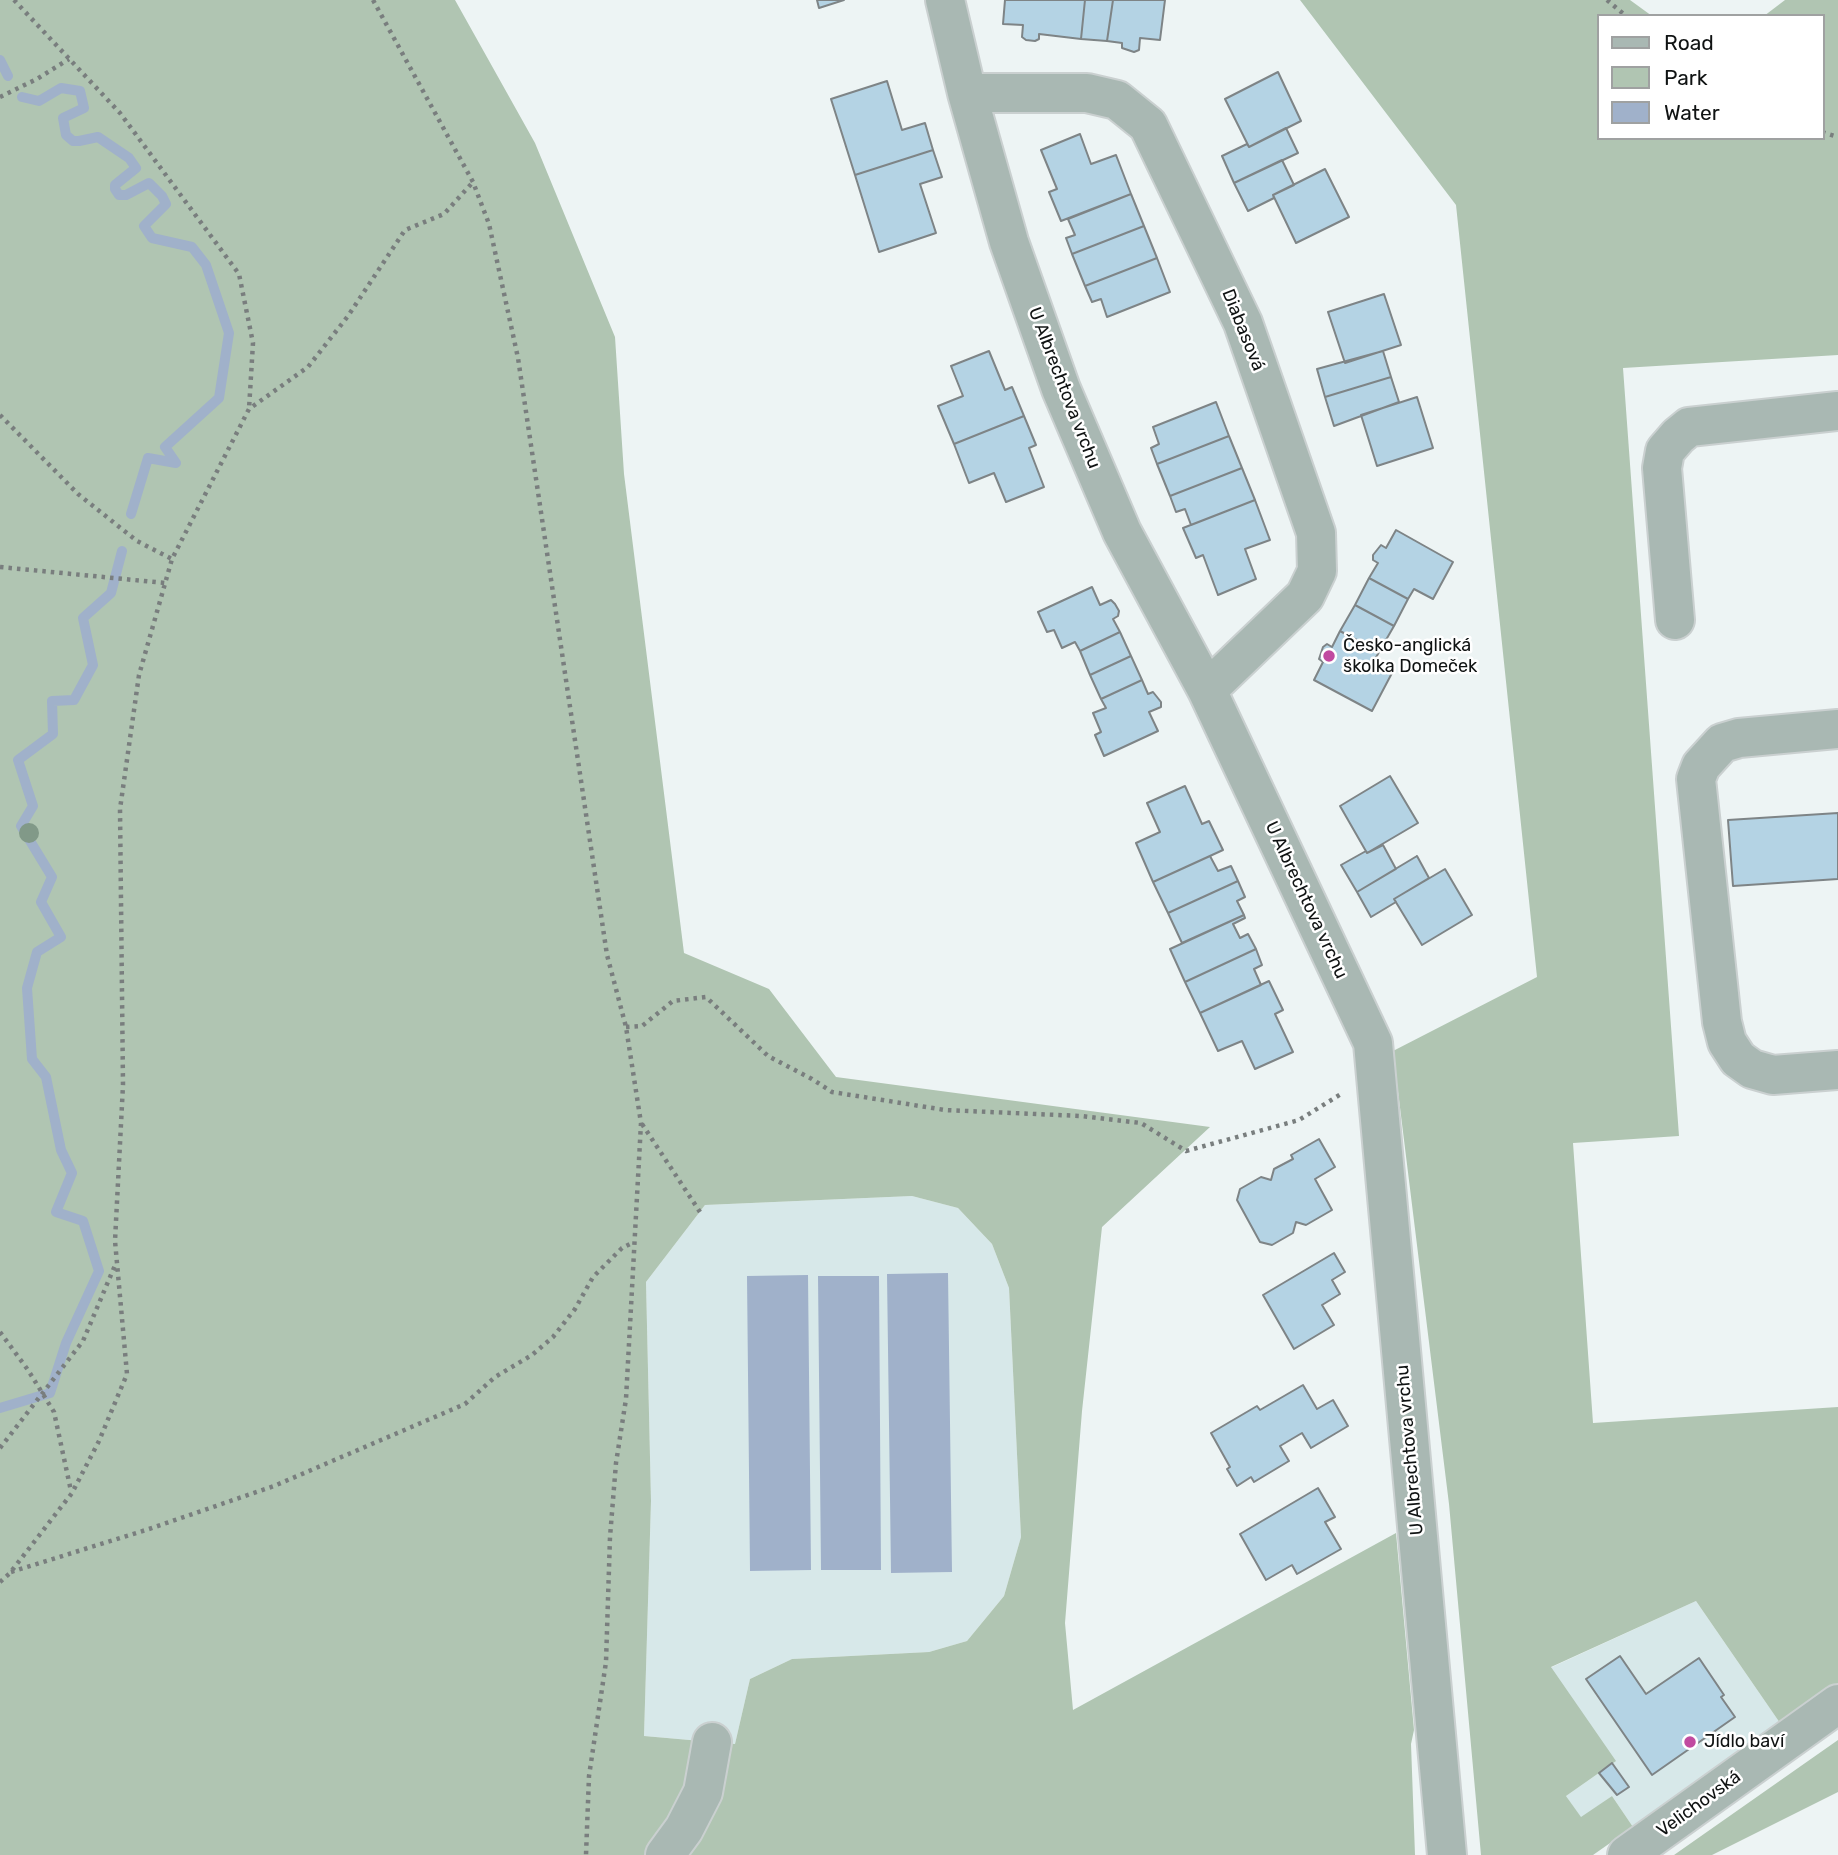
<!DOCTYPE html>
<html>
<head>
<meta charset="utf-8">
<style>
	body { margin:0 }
	#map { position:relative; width:1838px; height:1855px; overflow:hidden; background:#edf4f4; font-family:Rubik,sans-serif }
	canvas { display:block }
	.legend { position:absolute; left:1597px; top:14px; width:228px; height:126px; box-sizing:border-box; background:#fff; border:2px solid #9fa1a1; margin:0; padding:9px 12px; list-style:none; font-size:21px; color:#101313 }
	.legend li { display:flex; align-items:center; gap:14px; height:35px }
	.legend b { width:35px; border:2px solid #9fa1a1 }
</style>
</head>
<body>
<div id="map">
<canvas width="1838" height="1855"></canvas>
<ul class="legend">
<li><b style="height:9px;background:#a9b8b3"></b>Road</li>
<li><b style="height:19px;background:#b0c5b2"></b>Park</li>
<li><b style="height:19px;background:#a0b1ca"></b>Water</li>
</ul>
</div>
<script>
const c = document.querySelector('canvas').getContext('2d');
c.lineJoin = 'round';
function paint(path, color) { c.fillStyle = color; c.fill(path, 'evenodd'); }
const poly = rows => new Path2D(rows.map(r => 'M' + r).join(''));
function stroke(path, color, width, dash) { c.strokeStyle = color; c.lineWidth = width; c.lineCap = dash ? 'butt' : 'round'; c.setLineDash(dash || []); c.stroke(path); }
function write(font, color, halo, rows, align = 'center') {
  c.font = font + ' Rubik,sans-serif'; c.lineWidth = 5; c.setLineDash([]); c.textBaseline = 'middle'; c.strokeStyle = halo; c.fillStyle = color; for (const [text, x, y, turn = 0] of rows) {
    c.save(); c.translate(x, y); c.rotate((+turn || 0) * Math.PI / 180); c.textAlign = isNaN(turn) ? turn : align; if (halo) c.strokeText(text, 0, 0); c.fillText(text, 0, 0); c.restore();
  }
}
const built = poly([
	[912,1196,958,1208,992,1244,1009,1288,1021,1537,1004,1596,967,1641,929,1652,792,1659,750,1679,735,1744,644,1736,651,1501,646,1282,705,1205],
	[1696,1601,1780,1723,1633,1827,1612,1796,1581,1818,1566,1796,1599,1773,1550,1668]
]);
const green = poly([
	[0,0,455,0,535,143,615,337,624,474,684,953,769,989,836,1077,1210,1127,1102,1227,1082,1411,1065,1623,1073,1710,1396,1533,1414,1730,1411,1744,1415,1855,0,1855],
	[912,1196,958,1208,992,1244,1009,1288,1021,1537,1004,1596,967,1641,929,1652,792,1659,750,1679,735,1744,644,1736,651,1501,646,1282,705,1205],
	[1300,0,1630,0,1652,16,1598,16,1598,138,1822,138,1822,16,1764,16,1785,0,1838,0,1838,355,1623,368,1679,1136,1573,1143,1593,1423,1838,1407,1838,1683,1780,1723,1696,1601,1551,1667,1616,1761,1566,1796,1581,1817,1612,1796,1633,1827,1593,1855,1481,1855,1449,1504,1393,1051,1537,977,1456,205],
	[1838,1740,1838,1792,1712,1855,1674,1855]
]);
const water = poly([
	[948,1273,952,1572,891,1573,887,1274],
	[808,1275,811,1570,750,1571,747,1276],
	[818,1276,879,1276,881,1570,821,1570]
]);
const stream = poly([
	[0,60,8,76],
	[22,97,39,101,61,88,80,91,84,108,63,118,66,135,73,141,79,141,98,137,129,158,136,168,115,185,115,189,119,195,126,195,149,183,162,196,166,204,144,226,152,238,192,247,206,265,229,333,219,398,165,447,176,463,148,458,131,514],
	[0,1408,50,1393,66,1343,99,1271,83,1221,56,1212,72,1173,61,1150,46,1077,32,1059,27,988,37,952,61,937,41,902,52,877,21,826,33,806,18,760,53,734,52,701,74,700,93,665,83,618,111,593,122,551]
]);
const building = poly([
	[817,0,844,0,819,8,817,0],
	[1005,0,1085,0,1081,39,1039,34,1039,39,1035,41,1026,40,1022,37,1023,25,1003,24,1005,0],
	[1085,0,1113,0,1107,41,1081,39,1085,0],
	[1113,0,1165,0,1160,40,1140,38,1139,50,1134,52,1122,48,1122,43,1107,41,1113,0],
	[1278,72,1301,121,1249,147,1225,99,1278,72],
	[887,81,902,130,925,123,933,150,855,175,831,99,887,81],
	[1286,128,1298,153,1234,183,1222,156,1247,144,1249,147,1286,128],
	[1080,134,1091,164,1116,155,1131,194,1061,221,1049,192,1057,189,1041,150,1080,134],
	[933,150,942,177,920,184,936,233,879,252,855,175,933,150],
	[1282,160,1294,185,1273,195,1274,198,1248,211,1234,183,1282,160],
	[1325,169,1349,217,1296,243,1273,195,1325,169],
	[1131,194,1144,226,1072,254,1066,238,1075,235,1068,219,1131,194],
	[1144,226,1157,258,1085,286,1072,254,1144,226],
	[1157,258,1170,292,1107,317,1101,299,1092,302,1085,286,1157,258],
	[1384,294,1401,345,1345,363,1328,312,1384,294],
	[989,351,1005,390,1012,387,1024,416,954,444,938,406,963,396,951,366,989,351],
	[1383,351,1391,377,1325,397,1317,369,1383,351],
	[1391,377,1399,402,1334,426,1325,397,1391,377],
	[1417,397,1433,448,1377,466,1361,415,1417,397],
	[1216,402,1229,436,1157,464,1151,448,1159,444,1153,427,1216,402],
	[1024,416,1036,445,1029,448,1044,487,1006,502,994,473,969,483,954,444,1024,416],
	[1229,436,1242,468,1170,496,1157,464,1229,436],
	[1242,468,1255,500,1191,525,1185,509,1176,512,1170,496,1242,468],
	[1255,500,1270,540,1245,549,1256,579,1218,595,1203,555,1196,558,1183,528,1255,500],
	[1396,530,1453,562,1433,599,1414,589,1408,599,1369,578,1378,563,1373,560,1373,555,1381,545,1386,548,1396,530],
	[1369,578,1408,599,1394,626,1355,605,1369,578],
	[1092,587,1100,605,1111,600,1115,604,1119,611,1118,616,1113,619,1120,632,1080,651,1075,642,1062,648,1054,630,1047,632,1038,612,1092,587],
	[1355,605,1394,626,1379,652,1340,631,1355,605],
	[1340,631,1379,652,1373,663,1392,673,1372,711,1314,680,1323,662,1319,659,1323,647,1327,644,1332,647,1340,631],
	[1120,632,1131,656,1090,675,1080,651,1120,632],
	[1131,656,1142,680,1101,699,1090,675,1131,656],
	[1142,680,1148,694,1153,692,1161,702,1161,707,1149,712,1158,731,1104,756,1095,735,1101,732,1093,713,1106,708,1101,699,1142,680],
	[1390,776,1418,823,1367,853,1340,806,1390,776],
	[1185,786,1202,824,1209,821,1223,850,1153,882,1136,843,1160,832,1147,803,1185,786],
	[1838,813,1838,879,1733,886,1728,820,1838,813],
	[1383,845,1396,869,1357,892,1341,865,1366,851,1367,853,1383,845],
	[1210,856,1218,871,1231,866,1238,881,1168,913,1153,882,1210,856],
	[1417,856,1429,878,1394,899,1396,902,1371,917,1357,892,1417,856],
	[1445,869,1472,915,1422,945,1394,899,1445,869],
	[1238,881,1245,897,1237,901,1244,915,1182,943,1168,913,1238,881],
	[1244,915,1245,918,1233,924,1240,938,1248,934,1256,949,1185,982,1170,949,1244,915],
	[1256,949,1262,965,1254,969,1261,985,1200,1013,1185,982,1256,949],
	[1269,981,1283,1010,1275,1014,1293,1052,1255,1069,1242,1041,1218,1051,1200,1013,1269,981],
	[1319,1139,1335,1167,1315,1179,1332,1210,1306,1225,1296,1222,1293,1233,1272,1245,1260,1242,1237,1200,1240,1189,1261,1177,1271,1180,1274,1169,1293,1159,1291,1155,1319,1139],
	[1334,1253,1345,1272,1332,1280,1340,1294,1322,1305,1334,1325,1294,1349,1263,1295,1334,1253],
	[1303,1385,1317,1409,1333,1400,1348,1426,1311,1448,1302,1433,1280,1446,1289,1461,1254,1482,1251,1477,1237,1486,1227,1469,1230,1467,1211,1433,1257,1406,1260,1410,1303,1385],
	[1318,1488,1335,1517,1325,1522,1341,1549,1297,1574,1292,1565,1266,1580,1240,1534,1318,1488],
	[1620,1656,1646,1694,1699,1658,1724,1695,1721,1697,1735,1717,1652,1775,1586,1679,1620,1656],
	[1612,1763,1629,1787,1617,1795,1599,1773,1612,1763]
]);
const path = poly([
	[14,0,120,113,239,274,253,343,249,409],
	[373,0,473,182,489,224,518,358,607,955,626,1027,641,1123,626,1399,616,1463,610,1537,606,1662,589,1776,586,1855],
	[1607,0,1626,16],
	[0,97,37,79,69,59],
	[1822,132,1838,137],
	[0,415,78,494,137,541,172,559],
	[0,567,165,583],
	[626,1027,642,1026,673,1001,706,997,768,1056,812,1079,832,1092,945,1110,1081,1116,1141,1123,1186,1151,1299,1120,1341,1094],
	[642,1124,700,1212],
	[0,1332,28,1370,54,1412,71,1491],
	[0,1448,83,1341,116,1263],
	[11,1572,149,1529,274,1486,465,1404,495,1377,532,1355,553,1337,575,1309,593,1277,622,1248,634,1242],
	[0,1582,10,1573,72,1493,99,1441,127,1374,115,1241,123,1085,120,809,139,675,172,559,249,409,308,367,348,316,405,230,444,214,473,182]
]);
const minor = poly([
	[945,0,967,93,1009,242,1061,389,1122,532,1207,690,1373,1043,1447,1855],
	[967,93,1087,93,1117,100,1148,125,1243,323,1316,533,1317,571,1305,596,1207,690],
	[1675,620,1662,468,1665,451,1678,436,1689,427,1838,411],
	[1838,729,1739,738,1722,743,1701,766,1696,779,1722,1022,1727,1042,1738,1059,1752,1069,1773,1075,1838,1070],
	[665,1855,684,1829,703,1792,712,1742],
	[1627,1855,1838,1704]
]);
const trees = [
	[29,833]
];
const markers = [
	[1329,656,7,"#c14aa0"],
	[1690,1742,7,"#c14aa0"]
];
const streetNames = [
	["Diabasová",1243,330,68],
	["U Albrechtova vrchu",1064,388,69],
	["U Albrechtova vrchu",1306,900,65],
	["U Albrechtova vrchu",1410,1450,-95],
	["Velichovská",1699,1804,-36]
];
const poiNames = [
	["Česko-anglická",1343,646],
	["školka Domeček",1343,667],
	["Jídlo baví",1704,1742]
];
paint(built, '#d7e8e9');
paint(green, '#b0c5b2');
paint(water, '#a0b1ca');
stroke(stream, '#a0b1ca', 10);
paint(building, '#b4d3e4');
stroke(building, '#7e8486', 2);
stroke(minor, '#cad0d0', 42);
stroke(path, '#797e7e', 4.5, [3.5, 5]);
stroke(minor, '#a9b8b3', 38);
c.fillStyle = '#819988';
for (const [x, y] of trees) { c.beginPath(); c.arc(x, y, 10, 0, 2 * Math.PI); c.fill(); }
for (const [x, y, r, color] of markers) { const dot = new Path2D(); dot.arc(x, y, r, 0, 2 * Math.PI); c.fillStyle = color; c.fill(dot); stroke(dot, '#fff', 2.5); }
write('18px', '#101313', '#fff', streetNames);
write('18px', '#101313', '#fff', poiNames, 'left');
</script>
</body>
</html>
